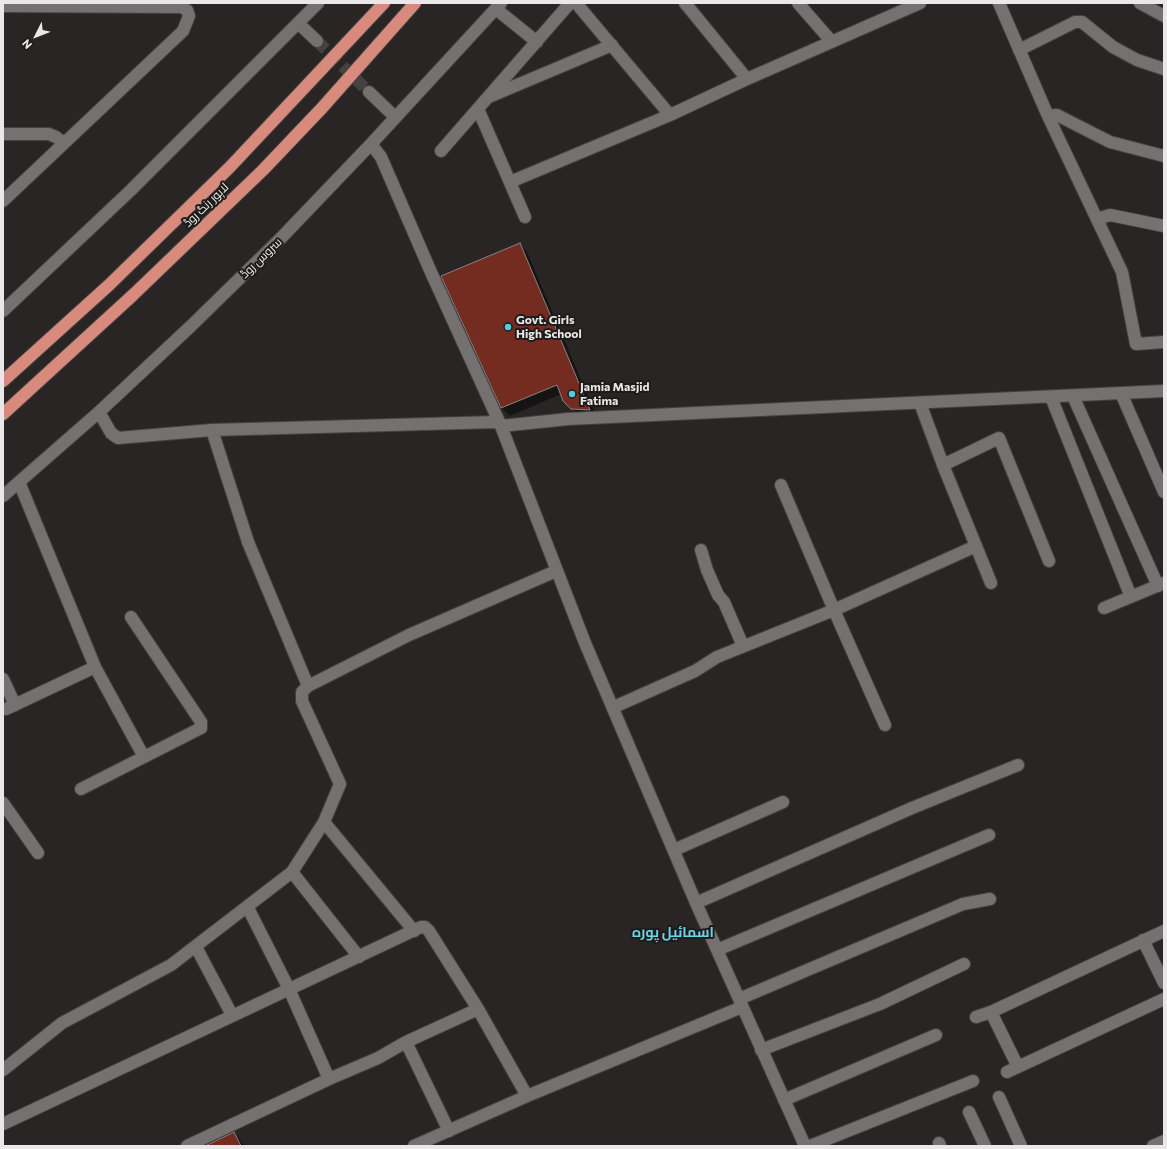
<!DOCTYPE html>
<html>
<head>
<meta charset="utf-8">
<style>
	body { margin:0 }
	#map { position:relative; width:1167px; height:1149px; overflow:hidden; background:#282524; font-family:Commissioner,sans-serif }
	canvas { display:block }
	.frame { position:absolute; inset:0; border:4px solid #e9e7e7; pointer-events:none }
	.north { position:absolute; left:16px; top:16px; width:40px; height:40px; -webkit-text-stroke:3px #1e1c1b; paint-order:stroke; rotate:228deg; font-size:11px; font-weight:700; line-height:16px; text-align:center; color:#e9e7e7 }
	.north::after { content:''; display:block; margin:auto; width:14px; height:18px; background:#e9e7e7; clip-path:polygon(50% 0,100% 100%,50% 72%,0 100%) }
</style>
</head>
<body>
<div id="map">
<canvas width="1167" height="1149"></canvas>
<div class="frame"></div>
<div class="north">N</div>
</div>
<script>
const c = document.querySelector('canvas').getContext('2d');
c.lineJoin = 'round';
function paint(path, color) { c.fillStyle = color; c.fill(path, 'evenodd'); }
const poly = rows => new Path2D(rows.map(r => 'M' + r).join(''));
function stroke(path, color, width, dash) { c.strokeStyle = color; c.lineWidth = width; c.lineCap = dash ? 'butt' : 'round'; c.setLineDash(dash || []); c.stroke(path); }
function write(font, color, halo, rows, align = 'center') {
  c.font = font + ' Commissioner,Cairo,sans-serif'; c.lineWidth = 4; c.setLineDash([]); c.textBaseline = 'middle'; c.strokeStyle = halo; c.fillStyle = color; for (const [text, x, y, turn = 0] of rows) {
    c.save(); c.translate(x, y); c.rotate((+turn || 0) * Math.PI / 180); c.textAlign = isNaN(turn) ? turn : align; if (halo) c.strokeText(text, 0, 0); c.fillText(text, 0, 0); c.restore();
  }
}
const shadow = poly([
	[519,244,527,252,597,418,578,415,564,400,561,394,510,416,502,408,442,277],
	[234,1133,245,1146,207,1146]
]);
const building = poly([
	[520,243,576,376,590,410,571,409,563,401,557,385,501,408,441,276,520,243],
	[234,1132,241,1146,205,1146,234,1132]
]);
const minorTunnel = poly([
	[317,41,369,92]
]);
const minor = poly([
	[576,3,670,115],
	[685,3,747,79],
	[798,3,832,42],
	[999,3,1048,116,1122,272,1136,344,1164,342],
	[1140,3,1164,16],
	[3,6,181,7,187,10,189,16,183,31,3,201],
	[496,9,537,42],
	[298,23,317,41],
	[1019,50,1075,22,1082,22,1113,47,1137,60,1164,69],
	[369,92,395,117],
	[491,96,612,45],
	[478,109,525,217],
	[1048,116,1057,115,1110,142,1164,156],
	[3,134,49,134,56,137,64,143],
	[371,144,381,157,430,270,501,426,585,643,696,903,805,1146],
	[441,151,570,3],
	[510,182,670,115,747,79,920,3],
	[1097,219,1110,215,1164,226],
	[3,311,131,190,318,3],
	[1121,393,1164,492],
	[1073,396,1158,586],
	[1051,397,1131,597],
	[920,403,943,465,999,438,1049,561],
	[99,412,111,433,118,438,212,430,248,542,308,686],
	[501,426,568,419,1164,391],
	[212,430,497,422],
	[943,465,991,583],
	[19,482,95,667,144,757],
	[3,496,99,412,191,326,282,237,371,144,501,3],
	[701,550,707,570,718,595,724,602,743,646],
	[1104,608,1164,583],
	[3,679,15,705],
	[614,707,695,671,717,657,834,610,781,485],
	[6,709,95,667],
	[885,725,834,610,976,546],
	[81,789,201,728,201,722,131,617],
	[3,803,38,853],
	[324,822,414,931],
	[674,850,783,802],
	[292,872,359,957],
	[696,903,912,808,1018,765],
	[248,908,289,989,329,1079],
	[1143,940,1164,983],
	[196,947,232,1015],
	[717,950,989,835],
	[739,999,963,904,990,899],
	[991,1012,1018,1067],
	[976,1017,991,1012,1164,931],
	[406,1042,449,1131],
	[761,1050,880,1004,964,964],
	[3,1070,62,1023,171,965,292,872,324,822,340,784,302,701,302,692,308,686,409,635,556,571],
	[1007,1072,1164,999],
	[999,1097,1021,1146],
	[784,1100,936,1035],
	[969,1112,985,1146],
	[3,1124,421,927,425,927,429,931,478,1009,527,1096],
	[939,1143,940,1146],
	[187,1146,329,1079,378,1058,406,1042,478,1009],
	[414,1146,527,1096,742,1007],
	[810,1146,973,1081],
	[1153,1146,1164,1141]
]);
const highway = poly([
	[3,381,109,285,230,167,384,3],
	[3,414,133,295,263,170,322,108,415,3]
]);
const markers = [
	[508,327,4,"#55cade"],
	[572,394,4,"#55cade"]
];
const streetNames = [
	["لاہور رنگ روڈ",206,205,-44],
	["سروس روڈ",261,258,-44]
];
const poiNames = [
	["Govt. Girls",516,320],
	["High School",516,334],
	["Jamia Masjid",580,387],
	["Fatima",580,401]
];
const quarterNames = [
	["اسمائیل پورہ",673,932]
];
paint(shadow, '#0007');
paint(building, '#742c21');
stroke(building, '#878483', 1);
stroke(minorTunnel, '#454241', 12, [12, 6]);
stroke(minor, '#454242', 14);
stroke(highway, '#454242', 14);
stroke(minor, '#757171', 12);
stroke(highway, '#d88b7d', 12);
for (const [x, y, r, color] of markers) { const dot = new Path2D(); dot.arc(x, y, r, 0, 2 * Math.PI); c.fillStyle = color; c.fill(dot); stroke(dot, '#1e1c1b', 1.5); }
write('12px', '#e9e7e7', '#1e1c1b', streetNames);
write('bold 12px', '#e9e7e7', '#1e1c1b', poiNames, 'left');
write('bold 14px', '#6cd4e7', '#1e1c1b', quarterNames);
</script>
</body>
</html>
